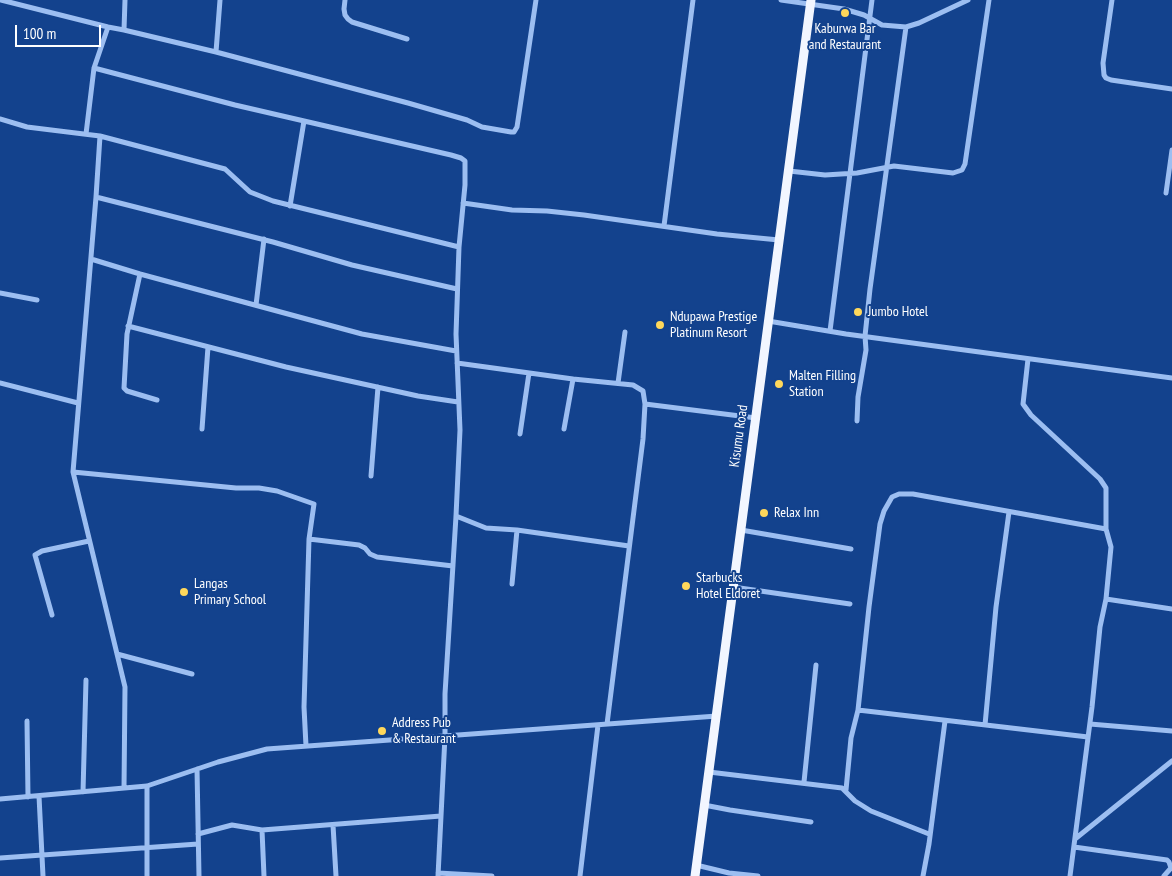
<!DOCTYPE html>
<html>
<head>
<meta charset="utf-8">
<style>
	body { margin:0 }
	#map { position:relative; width:1172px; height:876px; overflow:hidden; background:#13428d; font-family:"PT Sans Narrow",sans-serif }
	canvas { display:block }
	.scale { position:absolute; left:15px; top:25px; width:86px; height:22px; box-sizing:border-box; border:2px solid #fff; border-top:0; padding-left:6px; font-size:15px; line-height:18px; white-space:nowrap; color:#fff; -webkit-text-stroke:4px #13428d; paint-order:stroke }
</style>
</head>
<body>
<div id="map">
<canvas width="1172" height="876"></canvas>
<div class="scale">100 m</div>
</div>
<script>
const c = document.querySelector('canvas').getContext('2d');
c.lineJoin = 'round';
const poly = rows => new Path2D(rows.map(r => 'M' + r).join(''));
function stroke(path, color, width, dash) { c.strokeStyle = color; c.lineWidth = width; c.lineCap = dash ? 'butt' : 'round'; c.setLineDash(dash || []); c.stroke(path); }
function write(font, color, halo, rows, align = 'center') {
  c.font = font + ' "PT Sans Narrow",sans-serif'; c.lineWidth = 4; c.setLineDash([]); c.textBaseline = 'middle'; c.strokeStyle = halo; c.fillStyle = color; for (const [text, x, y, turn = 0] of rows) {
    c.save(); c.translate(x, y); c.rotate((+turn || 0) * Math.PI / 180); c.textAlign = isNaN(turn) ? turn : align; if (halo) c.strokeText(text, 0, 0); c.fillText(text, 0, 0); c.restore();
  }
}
const minor = poly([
	[1,0,108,27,124,30,216,52,408,103,467,120,482,127,511,132,514,132,517,127,536,0],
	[345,0,344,9,345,15,348,19,352,22,407,39],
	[781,0,844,9,864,15,882,25,906,27,919,23,968,0],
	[1112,0,1103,63,1104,75,1106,78,1111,80,1172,89],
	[124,30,125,0],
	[216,52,220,0],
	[94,68,235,105,451,155,461,158,465,161,465,185,459,247,456,334,460,430,456,516,445,694,445,736,438,876],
	[0,119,27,127,100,136,225,169,250,192,273,201,459,247],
	[86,134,94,68,108,27],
	[100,136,96,197,73,472,125,687,124,788],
	[789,171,825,175,857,173,894,166,953,173,962,170,965,164,989,0],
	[1166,193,1172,150],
	[96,197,273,242,352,265,457,289],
	[463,203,512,210,547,211,584,215,717,234,779,240],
	[290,206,304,121],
	[664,226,693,0],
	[91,259,140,274,362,334,456,351],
	[140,274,127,334,124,388,127,391,157,400],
	[0,293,37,300],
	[256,305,264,239],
	[768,321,846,334,1172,378],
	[128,326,286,367,418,396,458,402],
	[830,331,872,0],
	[1028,359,1023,404,1031,415,1100,479,1106,488,1106,529,1111,547,1106,599,1100,627,1092,707,1070,876],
	[457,363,573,379,633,385,643,391,645,404,643,439,607,724],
	[0,383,78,403],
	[618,383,625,332],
	[645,404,756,418],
	[857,421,858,397,866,350,865,336,870,289,906,27],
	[202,429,208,347],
	[564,429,573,379],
	[520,434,529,373],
	[73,472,236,488,259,488,277,491,314,504,309,539,304,707,306,746],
	[371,476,378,387],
	[456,516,486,528,517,530,629,546],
	[741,530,851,549],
	[309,539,359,545,365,548,370,554,377,557,453,566],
	[512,584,517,530],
	[733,587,850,604],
	[1106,599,1172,609],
	[52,615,35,555,42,551,89,541],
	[117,654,192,674],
	[858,710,869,607,880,524,884,511,892,497,899,494,913,494,1106,529],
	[27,721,28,797],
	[1090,724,1172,731],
	[985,725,996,607,1009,512],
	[197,769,199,876],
	[709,772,842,788,855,801,871,811,929,834],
	[804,782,816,665],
	[147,786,147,876],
	[846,790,851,738,858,710,1088,737],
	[83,792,86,680],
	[39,796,43,876],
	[0,799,147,786,218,762,267,749,717,716],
	[704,805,730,810,811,822],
	[333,825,336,876],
	[262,830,264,876],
	[198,834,232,825,262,830,441,816],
	[1075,839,1172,761],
	[1074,847,1167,860,1169,862,1171,868,1164,876],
	[0,858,198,844],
	[696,865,729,873,758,876],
	[438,873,492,876],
	[580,876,598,725],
	[923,876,929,844,945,721]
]);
const trunk = poly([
	[695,876,811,0]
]);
const markers = [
	[845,13,5,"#ffd85b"],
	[858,312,5,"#ffd85b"],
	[660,325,5,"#ffd85b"],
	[779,384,5,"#ffd85b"],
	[764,513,5,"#ffd85b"],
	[686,586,5,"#ffd85b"],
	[184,592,5,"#ffd85b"],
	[382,731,5,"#ffd85b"]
];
const poiNames = [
	["Kaburwa Bar",845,29,"center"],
	["and Restaurant",845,45,"center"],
	["Jumbo Hotel",868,312],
	["Ndupawa Prestige",670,317],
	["Platinum Resort",670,333],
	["Malten Filling",789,376],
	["Station",789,392],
	["Relax Inn",774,513],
	["Starbucks",696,578],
	["Hotel Eldoret",696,594],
	["Langas",194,584],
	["Primary School",194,600],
	["Address Pub",392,723],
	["& Restaurant",392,739]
];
const streetNames = [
	["Kisumu Road",739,436,-82]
];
stroke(minor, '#9cbef1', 5);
stroke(trunk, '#f2f6ff', 9);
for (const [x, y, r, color] of markers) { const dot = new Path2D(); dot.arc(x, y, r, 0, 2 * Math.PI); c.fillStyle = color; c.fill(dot); stroke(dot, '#13428d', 2); }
write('14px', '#fff', '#13428d', poiNames, 'left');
write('14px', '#fff', '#13428d', streetNames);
</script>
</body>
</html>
